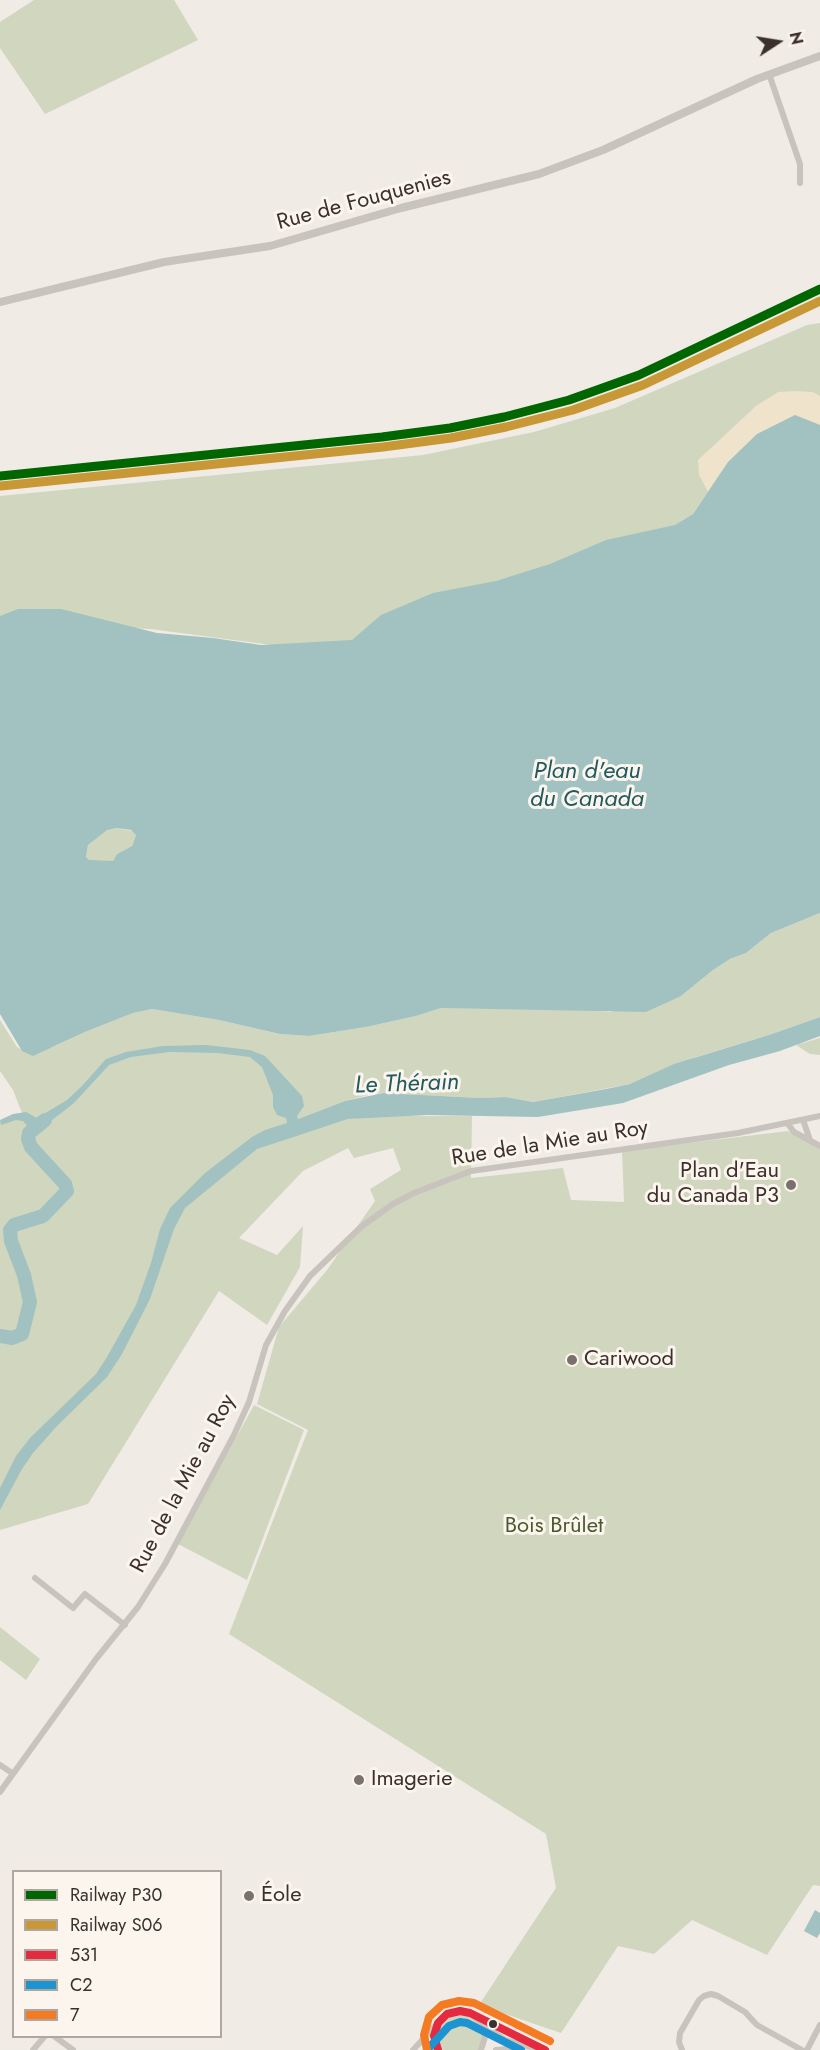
<!DOCTYPE html>
<html>
<head>
<meta charset="utf-8">
<style>
	body { margin:0 }
	#map { position:relative; width:820px; height:2050px; overflow:hidden; background:#f0ebe5; font-family:Jost,sans-serif }
	canvas { display:block }
	.legend { position:absolute; left:12px; top:1870px; width:210px; height:168px; box-sizing:border-box; background:#fbf5ee; border:2px solid #aea6a0; margin:0; padding:8px 10px; list-style:none; font-size:18px; color:#3b302b }
	.legend li { display:flex; align-items:center; gap:12px; height:30px }
	.legend b { width:30px; border:2px solid #aea6a0 }
	.north { position:absolute; left:748px; top:12px; width:60px; height:60px; -webkit-text-stroke:4px #fbf5ee; paint-order:stroke; rotate:78deg; font-size:16px; font-weight:700; line-height:24px; text-align:center; color:#3b302b }
	.north::after { content:''; display:block; margin:auto; width:21px; height:27px; background:#3b302b; clip-path:polygon(50% 0,100% 100%,50% 72%,0 100%) }
</style>
</head>
<body>
<div id="map">
<canvas width="820" height="2050"></canvas>
<ul class="legend">
<li><b style="height:8px;background:#060"></b>Railway P30</li>
<li><b style="height:8px;background:#c89837"></b>Railway S06</li>
<li><b style="height:8px;background:#e5293f"></b>531</li>
<li><b style="height:8px;background:#1c94d2"></b>C2</li>
<li><b style="height:8px;background:#f47b21"></b>7</li>
</ul>
<div class="north">N</div>
</div>
<script>
const c = document.querySelector('canvas').getContext('2d');
c.lineJoin = 'round';
function paint(path, color) { c.fillStyle = color; c.fill(path, 'evenodd'); }
const poly = rows => new Path2D(rows.map(r => 'M' + r).join(''));
function stroke(path, color, width, dash) { c.strokeStyle = color; c.lineWidth = width; c.lineCap = dash ? 'butt' : 'round'; c.setLineDash(dash || []); c.stroke(path); }
function write(font, color, halo, rows, align = 'center') {
  c.font = font + ' Jost,sans-serif'; c.lineWidth = 6; c.setLineDash([]); c.textBaseline = 'middle'; c.strokeStyle = halo; c.fillStyle = color; for (const [text, x, y, turn = 0] of rows) {
    c.save(); c.translate(x, y); c.rotate((+turn || 0) * Math.PI / 180); c.textAlign = isNaN(turn) ? turn : align; if (halo) c.strokeText(text, 0, 0); c.fillText(text, 0, 0); c.restore();
  }
}
const green = poly([
	[34,0,174,0,198,40,45,114,0,48,0,22],
	[820,323,820,425,795,415,728,462,693,514,671,528,553,566,426,600,350,642,310,650,150,629,17,622,0,626,0,496,423,455,534,432,615,408,807,325],
	[116,828,132,831,136,835,132,846,117,854,113,861,89,861,86,857,88,845,107,829],
	[820,913,820,1017,769,1035,696,1057,630,1084,533,1102,506,1097,480,1098,383,1093,372,1094,345,1101,298,1119,291,1137,348,1119,376,1116,472,1116,471,1178,563,1168,571,1200,624,1202,622,1151,788,1131,820,1148,820,1886,813,1885,767,1955,692,1920,654,1954,618,1946,561,2033,479,2005,556,1888,546,1834,229,1634,308,1430,257,1404,279,1327,327,1270,375,1201,370,1189,401,1170,393,1148,354,1158,348,1148,303,1171,239,1238,277,1255,303,1226,300,1267,267,1325,219,1291,88,1504,0,1530,0,1121,22,1113,13,1090,0,1071,0,1020,17,1047,28,1053,53,1047,85,1032,133,1013,152,1009,219,1020,280,1034,309,1036,366,1027,416,1016,441,1008,576,1009,610,1012,681,996,713,970,730,959,746,953,771,933],
	[820,1038,820,1055,810,1054,796,1045],
	[254,1405,304,1430,247,1580,178,1544],
	[0,1627,40,1659,26,1680,0,1660],
	[460,2014,467,2015,476,2021,480,2027,482,2037,481,2044,478,2050,441,2050,437,2036,438,2029,444,2020,453,2015]
]);
const sand = poly([
	[794,391,813,392,820,396,820,425,795,415,788,419,728,462,708,492,699,475,698,460,756,406,778,392]
]);
const water = poly([
	[795,415,820,425,820,913,771,933,746,953,730,959,713,970,681,996,646,1012,441,1008,416,1016,366,1027,309,1036,280,1034,219,1020,152,1009,133,1013,85,1032,33,1056,22,1051,0,1014,0,616,18,609,61,609,157,633,213,638,261,645,352,640,381,615,433,593,496,581,550,564,606,540,675,525,693,514,728,462,757,434],
	[116,828,131,830,136,835,132,846,117,854,113,861,89,860,86,857,88,845,107,830],
	[820,1017,820,1036,780,1051,729,1065,623,1103,538,1117,428,1115,348,1119,257,1149,185,1208,174,1229,150,1299,122,1354,107,1377,56,1427,33,1453,22,1469,0,1510,0,1488,16,1456,30,1438,96,1374,107,1357,136,1305,151,1263,160,1229,170,1208,205,1173,252,1137,265,1130,287,1123,286,1118,277,1115,273,1107,273,1095,262,1067,250,1057,218,1053,169,1052,131,1057,109,1065,74,1103,34,1134,23,1121,16,1120,1,1125,0,1120,13,1114,26,1112,37,1118,67,1100,82,1086,106,1059,126,1052,163,1046,206,1045,250,1050,265,1056,302,1096,304,1106,297,1116,298,1119,345,1101,383,1093,480,1098,506,1097,533,1102,606,1089,630,1084,674,1064,769,1035],
	[815,1910,820,1913,820,1933,817,1938,804,1931]
]);
const river = poly([
	[0,1336,12,1338,22,1334,30,1302,24,1275,11,1241,10,1230,14,1225,43,1216,67,1191,65,1184,31,1147,28,1139,29,1133,45,1120]
]);
const minor = poly([
	[769,74,800,164,800,183],
	[803,1120,810,1140],
	[788,1124,794,1132,820,1146],
	[35,1578,73,1608,85,1594,125,1625],
	[0,1765,12,1773],
	[0,1792,96,1659,138,1607,165,1564,234,1435,249,1402,266,1345,285,1311,310,1276,362,1226,393,1204,414,1193,471,1171,738,1133,820,1116],
	[482,2024,505,2040,540,2050],
	[54,2036,73,2050],
	[33,2050,45,2036],
	[413,2050,435,2026],
	[438,2050,434,2036,438,2023,447,2014,460,2011,472,2014,482,2025,485,2037,481,2050],
	[496,2050,521,2048],
	[682,2050,679,2042,680,2033,699,2000,704,1996,711,1994,718,1996,745,2012,757,2025,802,2050],
	[807,2050,820,2025]
]);
const tertiary = poly([
	[0,302,164,262,270,246,401,208,539,174,603,150,757,79,820,56]
]);
const bus1 = poly([
	[438,2050,434,2036,438,2023,447,2014,460,2011,470,2013,545,2050]
]);
const bus2 = poly([
	[427,2050,449,2026,460,2022,467,2023,521,2050]
]);
const bus3 = poly([
	[427,2050,424,2035,429,2017,442,2005,459,2001,474,2003,550,2041]
]);
const rail1 = poly([
	[0,476,382,437,450,428,504,417,569,400,639,375,820,289]
]);
const rail2 = poly([
	[1,486,383,447,451,438,506,427,573,410,643,385,820,301]
]);
const markers = [
	[791,1185,6,"#7a716c"],
	[572,1360,6,"#7a716c"],
	[359,1780,6,"#7a716c"],
	[249,1896,6,"#7a716c"],
	[493,2024,5,"#3b302b"]
];
const streetNames = [
	["Rue de Fouquenies",364,201,-15],
	["Rue de la Mie au Roy",550,1144,-9],
	["Rue de la Mie au Roy",184,1484,-62]
];
const poiNames = [
	["Plan d'Eau",779,1172,"right"],
	["du Canada P3",779,1197,"right"],
	["Cariwood",584,1360],
	["Imagerie",371,1780],
	["Éole",261,1896]
];
const parkNames = [
	["Bois Brûlet",554,1527]
];
const waterNames = [
	["Plan d'eau",587,772],
	["du Canada",587,800],
	["Le Thérain",407,1085,-2]
];
paint(green, '#d1d6bf');
paint(sand, '#efe3cc');
paint(water, '#a1c2c1');
stroke(river, '#a1c2c1', 14);
stroke(minor, '#c9c3be', 6);
stroke(tertiary, '#c9c3be', 8);
stroke(bus1, '#e5293f', 8);
stroke(bus2, '#1c94d2', 8);
stroke(bus3, '#f47b21', 8);
stroke(rail1, '#060', 9);
stroke(rail2, '#c89837', 9);
for (const [x, y, r, color] of markers) { const dot = new Path2D(); dot.arc(x, y, r, 0, 2 * Math.PI); c.fillStyle = color; c.fill(dot); stroke(dot, '#fbf5ee', 2); }
write('22px', '#3b302b', '#fbf5ee', streetNames);
write('22px', '#3b302b', '#fbf5ee', poiNames, 'left');
write('22px', '#4a5a2e', '#fbf5ee', parkNames);
write('italic 24px', '#1f5a5e', '#fbf5ee', waterNames);
</script>
</body>
</html>
